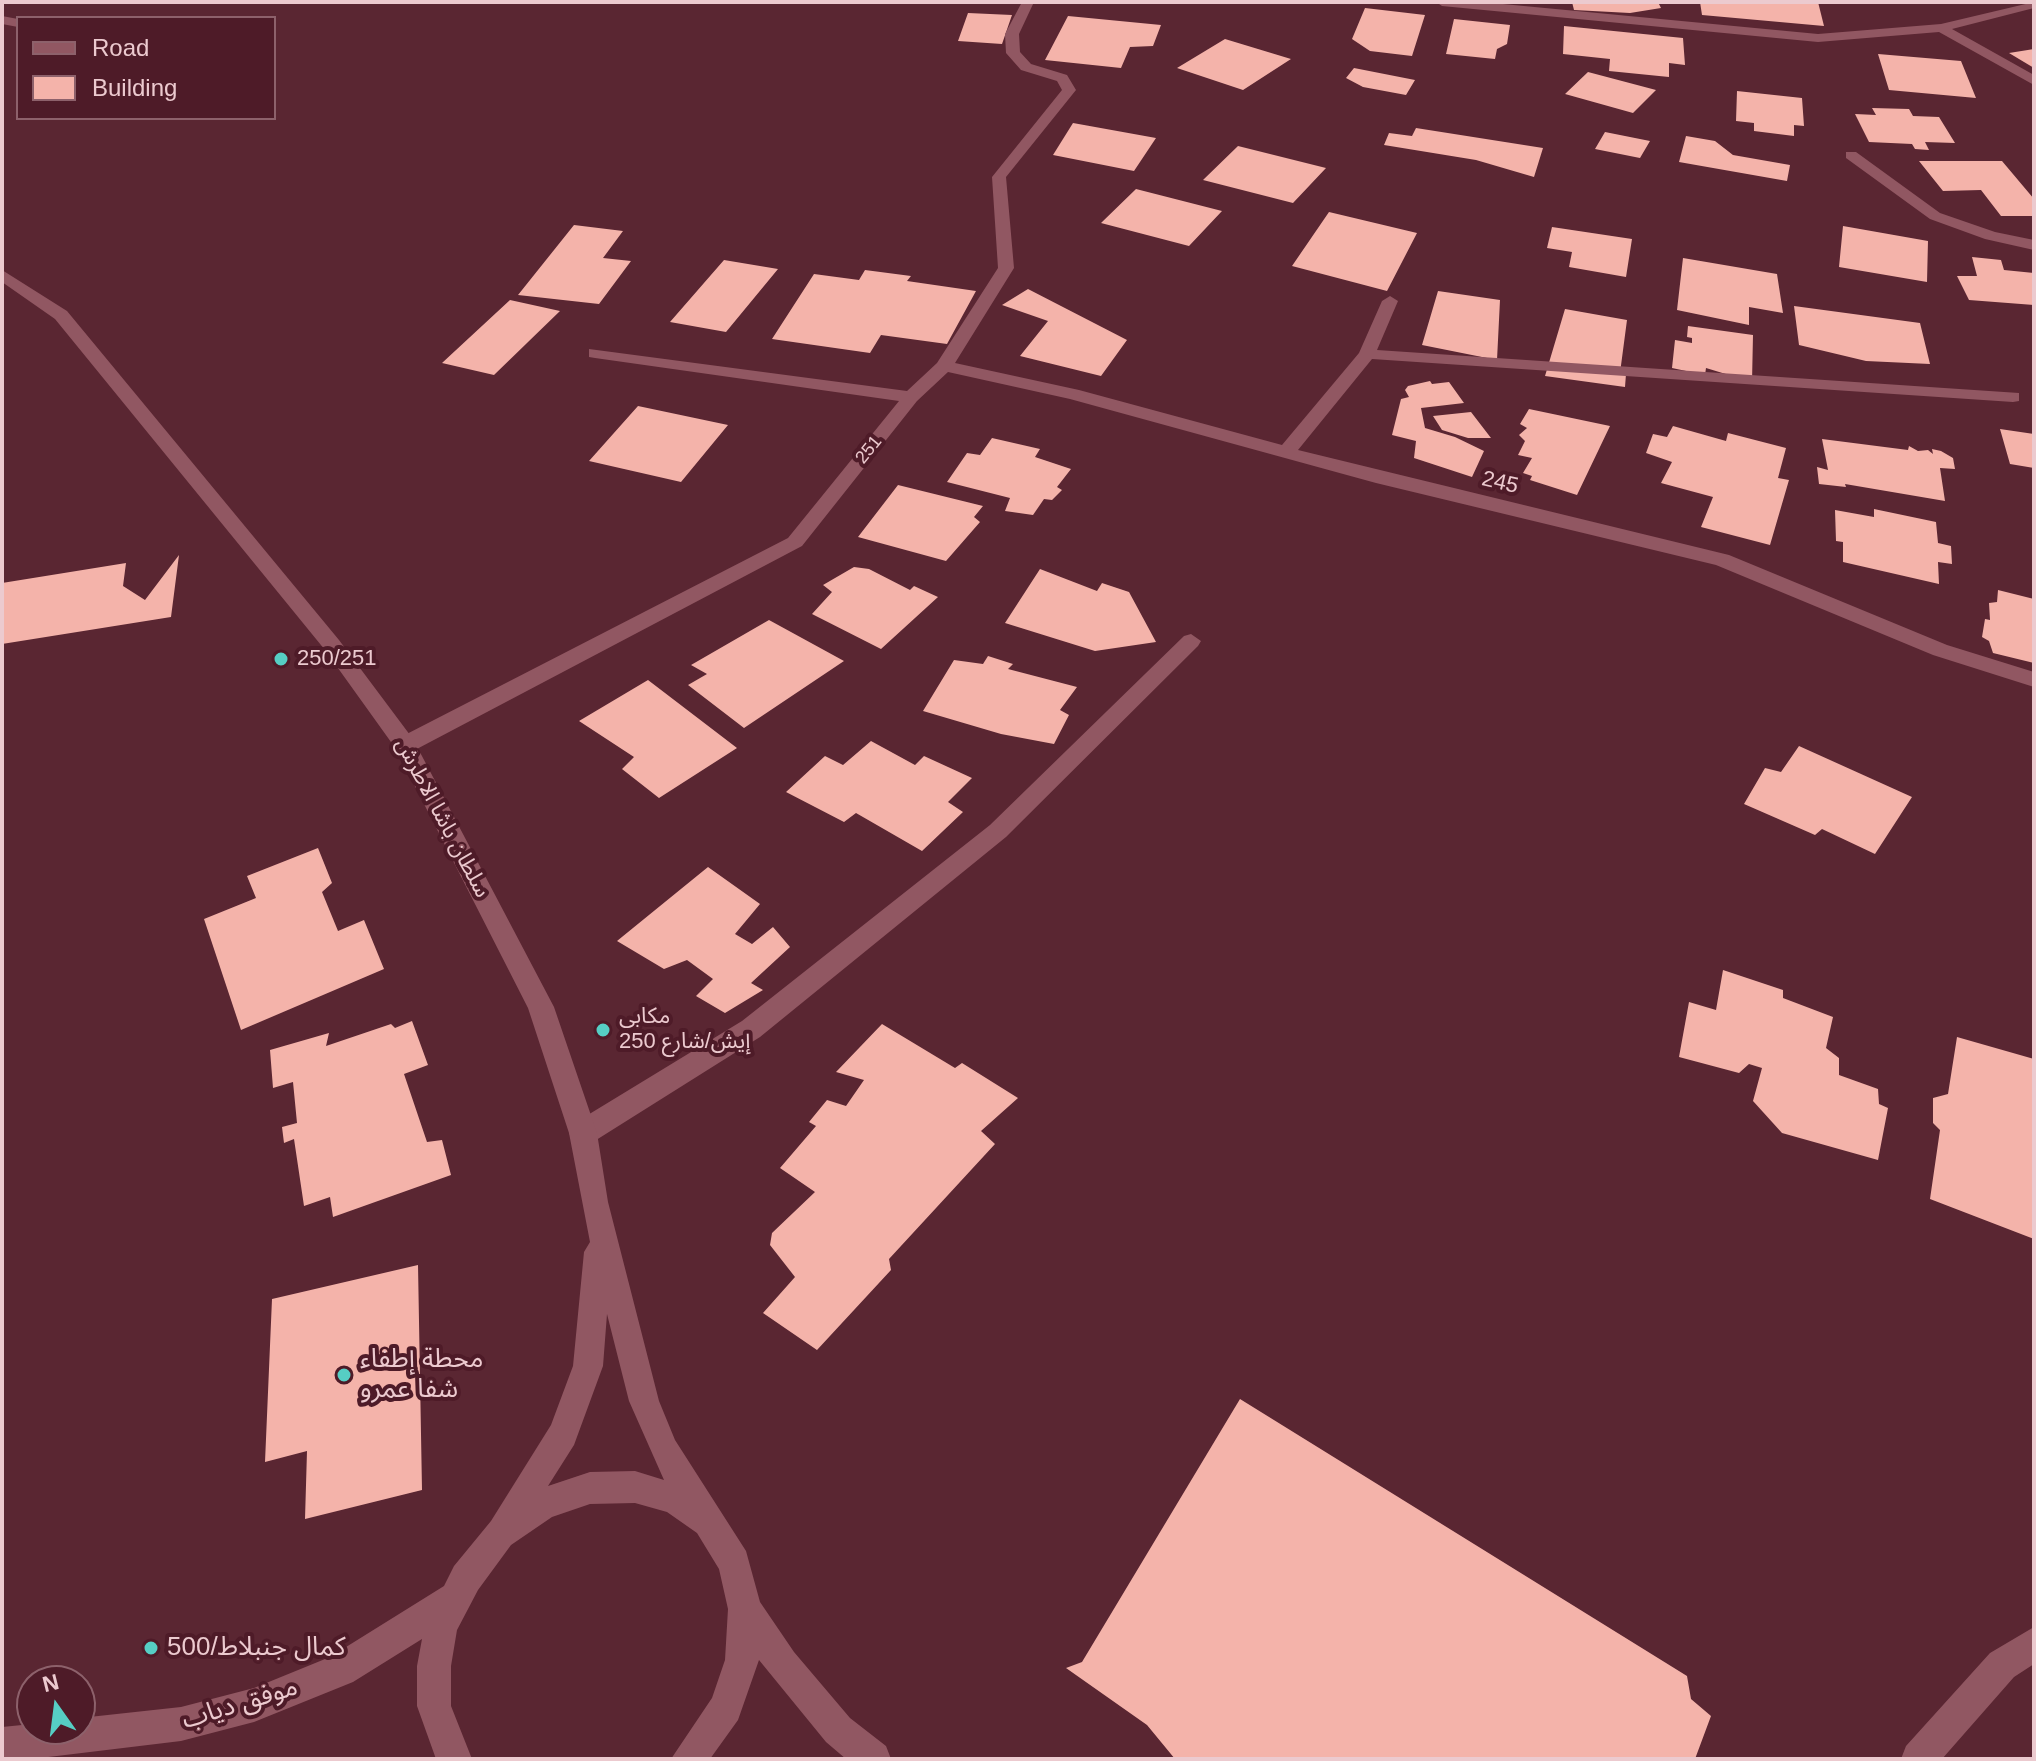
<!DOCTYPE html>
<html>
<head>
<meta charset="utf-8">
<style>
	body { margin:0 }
	#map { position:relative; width:2036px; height:1761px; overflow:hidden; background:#5a2632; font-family:Helvetica,sans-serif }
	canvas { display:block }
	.frame { position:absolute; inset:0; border:4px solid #eccacf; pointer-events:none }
	.legend { position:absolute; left:16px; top:16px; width:260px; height:104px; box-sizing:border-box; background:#4e1b28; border:2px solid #8d616b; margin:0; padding:10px 14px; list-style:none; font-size:24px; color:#eccacf }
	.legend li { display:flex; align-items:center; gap:16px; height:40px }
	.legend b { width:40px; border:2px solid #8d616b }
	.north { position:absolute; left:16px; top:1665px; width:80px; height:80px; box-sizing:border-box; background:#4e1b28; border:2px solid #8d616b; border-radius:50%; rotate:346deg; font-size:22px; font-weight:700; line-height:32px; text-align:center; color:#eccacf }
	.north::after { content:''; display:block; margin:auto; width:28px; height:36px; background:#56cec4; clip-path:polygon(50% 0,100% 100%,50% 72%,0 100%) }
</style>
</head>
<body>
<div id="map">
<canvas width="2036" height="1761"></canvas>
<div class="frame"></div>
<ul class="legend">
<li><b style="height:10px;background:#915762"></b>Road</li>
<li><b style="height:22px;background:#f4b3aa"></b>Building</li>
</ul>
<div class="north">N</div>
</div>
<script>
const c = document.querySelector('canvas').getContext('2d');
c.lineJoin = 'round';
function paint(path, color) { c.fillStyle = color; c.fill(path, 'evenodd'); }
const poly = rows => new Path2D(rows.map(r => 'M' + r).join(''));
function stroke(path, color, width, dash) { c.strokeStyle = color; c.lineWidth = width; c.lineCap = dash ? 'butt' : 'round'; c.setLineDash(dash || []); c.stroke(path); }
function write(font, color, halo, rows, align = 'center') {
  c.font = font + ' Helvetica,"Noto Sans Arabic",sans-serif'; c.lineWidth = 8; c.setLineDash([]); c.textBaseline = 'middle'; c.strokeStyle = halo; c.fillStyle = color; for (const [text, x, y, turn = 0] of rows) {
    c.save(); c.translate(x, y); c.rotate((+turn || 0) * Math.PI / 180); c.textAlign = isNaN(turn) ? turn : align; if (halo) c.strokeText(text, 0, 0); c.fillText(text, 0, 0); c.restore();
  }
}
const building = poly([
	[1572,2,1658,2,1661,8,1630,13,1574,10],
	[1700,2,1818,2,1824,26,1702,15],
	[1365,8,1425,15,1412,56,1370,51,1352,39],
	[968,13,1012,15,1002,44,958,41],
	[1068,16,1161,25,1153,46,1130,47,1121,68,1045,60],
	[1454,19,1510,25,1507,44,1497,49,1495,59,1446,54],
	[1564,26,1683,38,1685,65,1669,63,1669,77,1609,71,1610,59,1563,54],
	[1225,39,1291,59,1243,90,1177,68],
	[2034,49,2034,68,2009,53],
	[1878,54,1961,61,1976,98,1889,90],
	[1354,68,1415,80,1406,95,1363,87,1346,78],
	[1588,72,1656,90,1633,113,1565,94],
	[1737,91,1802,98,1804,126,1794,125,1794,136,1754,131,1754,123,1736,121],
	[1872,108,1909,109,1913,116,1939,117,1955,143,1925,142,1929,150,1915,149,1912,144,1869,142,1855,114,1876,115],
	[1073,123,1156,138,1134,171,1053,155],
	[1416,128,1543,148,1534,177,1476,160,1384,145,1389,133,1412,136],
	[1605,132,1650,141,1640,158,1595,149],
	[1686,136,1715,141,1733,155,1790,165,1787,181,1679,162],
	[1238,146,1326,168,1293,203,1203,180],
	[1919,161,2002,161,2034,199,2034,216,2001,216,1981,190,1943,191],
	[1136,189,1222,211,1189,246,1101,223],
	[1329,212,1417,233,1387,291,1292,266],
	[574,225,623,231,603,258,631,261,599,304,518,295],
	[1843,226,1928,241,1927,282,1839,267],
	[1552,227,1632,239,1626,277,1569,267,1572,252,1547,248],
	[1972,257,2001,260,2004,270,2034,273,2034,305,1969,300,1957,276,1977,276],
	[1683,258,1777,274,1783,313,1749,307,1749,325,1677,310],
	[724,260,778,269,726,332,670,322],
	[865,270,911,276,907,281,976,291,947,344,881,335,870,353,772,339,814,274,859,280],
	[1028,289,1127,340,1101,376,1020,356,1048,321,1002,305],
	[1438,291,1500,300,1497,360,1422,345],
	[510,300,560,311,494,375,442,363],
	[1794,306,1920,323,1930,364,1866,361,1799,345],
	[1565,309,1627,320,1620,373,1626,374,1625,387,1545,376],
	[1688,326,1753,335,1752,382,1706,368,1705,375,1672,368,1675,340,1692,343,1692,338,1687,337],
	[1430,381,1432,384,1449,382,1464,403,1421,408,1425,428,1455,437,1484,451,1472,477,1414,458,1416,441,1392,435,1401,399,1409,397,1405,390,1408,386],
	[638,406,728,425,681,482,589,461],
	[1529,409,1610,426,1577,495,1530,480,1532,476,1523,473,1532,458,1518,455,1525,441,1519,435,1527,428,1520,424],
	[1471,412,1491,438,1468,438,1442,430,1433,416],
	[1673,426,1726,441,1728,433,1786,448,1778,478,1789,480,1770,545,1701,527,1713,497,1661,483,1672,462,1646,453,1653,434,1667,437],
	[2000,429,2034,434,2034,468,2010,464],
	[992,438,1040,449,1035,457,1071,469,1057,487,1062,490,1052,500,1044,499,1033,515,1005,511,1010,498,947,482,967,453,980,455],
	[1822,439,1908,450,1909,446,1918,451,1928,450,1933,454,1932,449,1941,451,1953,458,1955,469,1940,468,1945,501,1845,484,1846,487,1819,484,1817,467,1828,470],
	[898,485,983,506,974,517,980,522,946,561,858,537],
	[1874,509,1936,522,1938,543,1951,546,1952,564,1938,562,1939,584,1843,562,1843,542,1836,541,1835,510,1874,517],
	[179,555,171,617,2,644,2,583,126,563,123,586,145,600],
	[854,567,869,569,910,590,914,586,938,597,881,649,812,614,832,592,823,585],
	[1040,569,1097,591,1102,583,1129,592,1156,642,1095,651,1005,623],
	[1998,590,2034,599,2034,663,1993,653,1989,641,1982,637,1985,619,1990,620,1989,603,1997,602],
	[769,620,844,661,744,728,688,685,707,674,691,665],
	[988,656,1013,664,1008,669,1077,687,1060,710,1069,715,1054,744,1001,734,923,711,954,660,983,664],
	[648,680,737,748,659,798,622,769,634,757,579,721],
	[871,741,915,765,924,756,972,778,948,802,963,812,922,851,856,813,844,822,786,792,825,756,843,765],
	[1799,746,1912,797,1875,854,1822,829,1815,835,1744,804,1765,768,1781,772],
	[318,848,332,883,322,892,338,931,364,920,384,969,241,1030,204,919,256,898,247,876],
	[708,867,760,904,735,934,752,944,773,927,790,947,751,983,763,990,725,1013,696,996,713,979,687,960,664,969,617,941],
	[1723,970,1783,990,1783,998,1833,1017,1826,1048,1839,1058,1839,1075,1878,1089,1879,1104,1888,1108,1878,1160,1782,1133,1753,1101,1762,1068,1749,1064,1739,1073,1679,1057,1689,1002,1716,1010],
	[412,1021,428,1065,404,1074,427,1142,442,1140,451,1175,333,1217,330,1197,304,1206,294,1139,284,1143,282,1127,297,1123,293,1082,273,1088,270,1050,329,1033,326,1046,391,1024,395,1028],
	[882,1024,955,1068,962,1063,1018,1098,981,1131,995,1144,889,1259,891,1270,817,1350,763,1313,795,1277,770,1245,772,1233,815,1192,780,1168,816,1126,809,1122,827,1100,846,1106,864,1080,836,1072],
	[1957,1037,2034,1059,2034,1239,1930,1199,1940,1130,1933,1123,1933,1098,1948,1094],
	[418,1265,422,1490,305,1519,307,1451,265,1462,272,1299],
	[1240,1399,1687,1676,1691,1699,1711,1716,1695,1759,1175,1759,1147,1725,1066,1668,1082,1662]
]);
const street = poly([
	[1022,2,1034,2,1019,34,1020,52,1031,64,1067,75,1076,90,1006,177,1014,268,955,363,1079,390,1282,445,1359,353,1382,301,1390,296,1398,301,1377,350,2019,393,2019,401,2013,402,1372,359,1298,450,1729,555,1947,645,2034,672,2034,687,1933,655,1716,565,1376,483,1070,399,948,372,917,401,802,546,413,751,397,751,394,745,397,739,788,538,899,401,595,358,589,357,589,349,907,391,937,363,998,268,992,177,1062,90,1057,81,1021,70,1006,53,1005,34,1022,2],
	[1436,2,1482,2,1818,34,1941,24,2034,2,2034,8,1952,29,2034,75,2034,85,1939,32,1818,42,1442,6,1436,2],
	[2,16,18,19,18,27,2,24,2,16],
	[1846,152,1856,152,1940,213,1995,232,2034,240,2034,250,1985,239,1930,219,1846,158,1846,152],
	[1191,634,1201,641,1198,646,1006,837,760,1037,593,1142,583,1145,573,1142,569,1133,573,1124,742,1021,990,825,1184,636,1191,634],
	[2034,1627,2034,1664,2014,1677,1942,1759,1901,1759,1906,1746,1990,1653,2034,1627]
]);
const secondary = poly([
	[2,270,67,311,339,640,413,739,554,1007,597,1133,608,1202,659,1401,675,1440,746,1551,760,1602,794,1652,850,1718,886,1746,891,1759,846,1759,826,1742,759,1660,738,1720,710,1759,671,1759,712,1698,725,1660,728,1609,719,1569,697,1533,667,1512,635,1503,590,1504,552,1517,511,1545,478,1590,457,1630,451,1666,451,1706,472,1759,436,1759,417,1706,417,1666,422,1639,353,1682,254,1722,181,1741,32,1759,2,1759,2,1727,32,1724,32,1729,80,1729,80,1718,181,1707,254,1688,330,1657,444,1586,454,1566,491,1521,551,1425,573,1366,584,1252,590,1242,569,1133,528,1008,396,749,325,650,55,319,2,282,2,270],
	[607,1314,629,1401,664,1480,635,1471,590,1472,548,1486,574,1445,603,1366,607,1314]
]);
const markers = [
	[281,659,8,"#56cec4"],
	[603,1030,8,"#56cec4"],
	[344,1375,8,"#56cec4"],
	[151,1648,8,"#56cec4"]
];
const farStreetnames = [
	["251",869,450,-51]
];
const streetNames = [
	["245",1500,483,13],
	["سلطان باشا الاطرش",442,818,62]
];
const poiNames = [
	["250/251",297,659],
	["مكابي",619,1017],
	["إيش/شارع 250",619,1042]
];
const nearPoinames = [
	["محطة إطفاء",360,1360],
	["شفا عمرو",360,1390],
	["500/كمال جنبلاط",167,1648]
];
const nearStreetnames = [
	["موفق دياب",240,1704,-17]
];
paint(building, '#f4b3aa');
paint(street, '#915762');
paint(secondary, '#915762');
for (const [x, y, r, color] of markers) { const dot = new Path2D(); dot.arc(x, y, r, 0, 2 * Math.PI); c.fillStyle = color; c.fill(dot); stroke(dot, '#4e1b28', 3); }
write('18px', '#eccacf', '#4e1b28', farStreetnames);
write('22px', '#eccacf', '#4e1b28', streetNames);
write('22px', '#eccacf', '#4e1b28', poiNames, 'left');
write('26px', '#eccacf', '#4e1b28', nearPoinames, 'left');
write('26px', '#eccacf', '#4e1b28', nearStreetnames);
</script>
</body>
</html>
